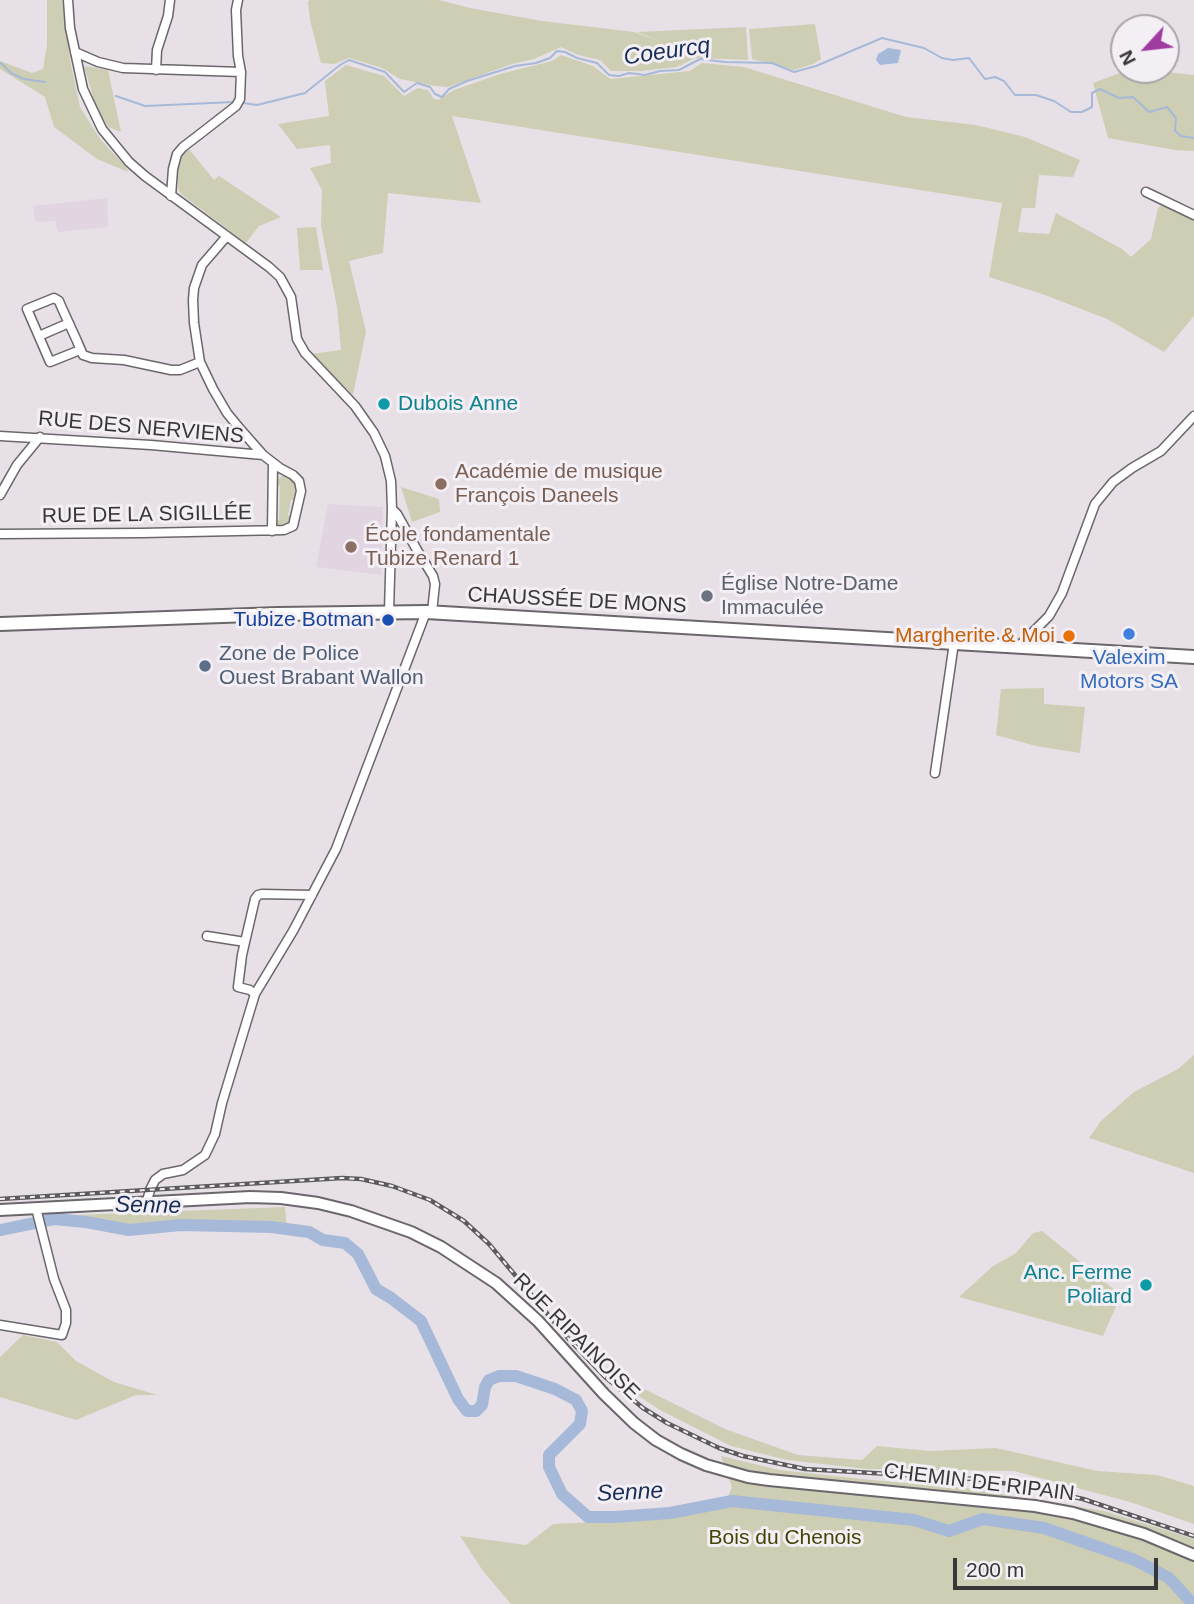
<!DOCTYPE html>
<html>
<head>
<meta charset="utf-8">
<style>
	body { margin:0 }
	#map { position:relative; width:1194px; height:1604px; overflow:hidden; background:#e7e1e7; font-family:Arial,sans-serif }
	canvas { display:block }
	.north { position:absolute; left:1110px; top:14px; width:70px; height:70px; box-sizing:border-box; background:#f4eff4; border:2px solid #a9a5a9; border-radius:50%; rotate:243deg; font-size:19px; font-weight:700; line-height:28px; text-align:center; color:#383638 }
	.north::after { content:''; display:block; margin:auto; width:24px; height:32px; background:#9f3ba1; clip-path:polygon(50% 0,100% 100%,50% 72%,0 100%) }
	.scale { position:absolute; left:953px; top:1558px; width:205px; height:32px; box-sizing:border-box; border:4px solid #383638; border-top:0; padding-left:9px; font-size:21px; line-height:24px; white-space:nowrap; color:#383638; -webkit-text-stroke:5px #f4eff4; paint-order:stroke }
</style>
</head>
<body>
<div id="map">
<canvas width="1194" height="1604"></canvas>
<div class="north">N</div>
<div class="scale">200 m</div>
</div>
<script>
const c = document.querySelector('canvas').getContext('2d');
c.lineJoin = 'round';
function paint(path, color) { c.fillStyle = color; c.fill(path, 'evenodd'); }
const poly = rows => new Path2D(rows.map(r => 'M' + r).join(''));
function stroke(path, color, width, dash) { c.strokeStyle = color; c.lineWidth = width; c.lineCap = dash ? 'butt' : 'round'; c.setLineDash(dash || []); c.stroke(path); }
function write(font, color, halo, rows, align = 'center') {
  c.font = font + ' Arial,sans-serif'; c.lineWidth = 6; c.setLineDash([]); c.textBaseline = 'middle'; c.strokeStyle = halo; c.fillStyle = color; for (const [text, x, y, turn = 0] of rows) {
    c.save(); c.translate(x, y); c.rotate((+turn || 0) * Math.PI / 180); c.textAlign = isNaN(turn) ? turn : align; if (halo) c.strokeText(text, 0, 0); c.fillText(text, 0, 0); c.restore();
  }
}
const built = poly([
	[107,198,108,227,58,232,55,221,35,222,33,206],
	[328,504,383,507,381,575,316,567]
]);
const green = poly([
	[47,0,62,0,71,65,80,107,100,139,126,167,128,172,97,159,54,127,45,97,0,69,0,61,32,73,43,69,47,46],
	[310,0,439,0,470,8,542,21,634,32,659,41,637,32,746,27,748,60,695,58,677,67,641,71,611,71,600,60,578,55,561,47,534,59,512,64,448,87,435,86,400,79,382,68,349,58,334,64,321,63,310,20,308,2],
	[815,24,821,59,813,64,794,70,752,59,749,29],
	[561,55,593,66,610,79,690,71,702,63,744,67,906,117,976,125,1025,137,1080,160,1073,177,1039,175,1035,208,1022,208,1018,232,1049,234,1056,213,1122,249,1131,257,1151,239,1158,208,1163,204,1194,219,1194,316,1164,352,1107,319,1045,295,989,277,1002,203,452,116,481,203,388,193,383,253,349,261,366,331,353,395,311,354,341,350,337,307,321,226,322,190,310,168,331,163,330,145,297,149,278,124,329,116,325,81,346,65,384,76,404,96,418,88,428,90,434,99,438,100,454,90,500,74,552,61],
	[84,66,108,70,121,132,108,127,98,114],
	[1128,70,1148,70,1194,75,1194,151,1175,150,1108,138,1093,83],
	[189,149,214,180,219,176,281,217,259,226,246,243,181,194,178,188,177,167,179,159],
	[316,227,323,270,300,270,297,228],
	[283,475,289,476,297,484,297,500,291,500,288,515,293,516,292,522,283,528,278,526,274,520,279,520,280,486,275,485,275,482],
	[401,487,439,499,440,512,412,522],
	[1044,688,1044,704,1085,707,1080,753,1036,746,996,735,1001,689],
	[1194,1055,1194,1173,1089,1138,1101,1121,1134,1092,1178,1069],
	[285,1207,287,1229,130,1227,76,1215],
	[1042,1231,1121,1295,1103,1336,959,1297,993,1266,1016,1253,1033,1233],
	[23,1335,57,1342,76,1361,114,1382,157,1395,136,1395,76,1420,0,1397,0,1357],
	[626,1380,725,1429,798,1455,862,1460,877,1446,930,1451,996,1448,1097,1471,1157,1475,1194,1486,1194,1524,1130,1502,1014,1471,867,1469,787,1460,731,1446,660,1410,622,1385],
	[721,1456,779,1470,872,1480,966,1488,1104,1511,1194,1539,1194,1604,511,1604,483,1571,460,1536,526,1545,553,1524,665,1519,724,1507,732,1487]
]);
const water = poly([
	[888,48,901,50,898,63,880,65,876,60,878,54]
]);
const stream = poly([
	[0,63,1,63,11,73,24,79,45,82],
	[116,96,145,106,234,102],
	[243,103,257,105,305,93,340,65,349,60,385,72,404,92,417,83,430,87,435,94,442,97,449,89,467,81,515,66,536,63,550,58,557,51,565,52,577,58,597,63,609,75,619,76,629,73,645,75,660,71,679,70,700,59,725,62,772,63,794,72,816,66,882,38,924,48,942,58,953,60,969,58,985,79,995,77,1004,81,1015,95,1036,95,1054,101,1071,112,1082,112,1092,107,1092,93,1100,89,1119,98,1133,97,1149,112,1167,107,1176,118,1175,131,1181,136,1194,138]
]);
const river = poly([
	[0,1230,54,1219,86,1222,129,1230,181,1225,271,1227,309,1232,323,1240,345,1243,358,1254,376,1289,391,1298,421,1321,458,1399,467,1411,476,1411,482,1405,485,1387,489,1380,499,1376,516,1376,555,1389,576,1400,582,1411,580,1424,549,1455,549,1467,562,1494,588,1517,615,1517,670,1513,732,1501,914,1520,949,1531,983,1519,1044,1528,1135,1560,1169,1578,1193,1604]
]);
const street = poly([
	[68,0,70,28,83,89,102,129,129,162,145,176,269,267,280,277,291,297,297,339,305,353,355,406,374,433,385,456,391,481,392,509,389,611],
	[75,52,98,62,123,68,241,72],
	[156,70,157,50,168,16,170,0],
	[1146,192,1194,215],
	[171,196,173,169,177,154,183,147,200,134,236,106,240,99,241,72,238,56,236,10,238,0],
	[39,336,69,323],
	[80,350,50,362,27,309,54,298,59,301,61,306,77,341,83,355,92,358,124,360,171,370,180,370,200,362],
	[0,436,151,445,263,455],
	[0,495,17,465,40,437],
	[392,509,397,514,417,550,433,576,435,584,432,612],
	[272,531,273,463],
	[0,534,142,533,284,530,293,526,301,491,299,481,293,475,280,468,263,455,241,430,227,413,213,389,200,362,194,323,193,300,194,288,202,265,227,236],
	[1019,646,1049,616,1062,593,1095,504,1113,482,1132,468,1161,451,1194,416],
	[935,773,954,643],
	[207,936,245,942],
	[255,994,250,990,238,987,242,955,255,899,258,895,262,894,312,895],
	[147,1201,150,1190,155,1180,163,1174,183,1170,205,1155,215,1134,222,1103,255,994,293,931,336,849,426,612],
	[0,1325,62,1335,66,1323,66,1310,54,1279,36,1208]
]);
const secondary = poly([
	[0,1210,250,1197,281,1198,318,1203,351,1211,411,1232,441,1247,496,1283,538,1321,604,1394,634,1423,656,1440,681,1454,706,1465,748,1477,769,1480,1035,1506,1073,1513,1144,1534,1194,1555]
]);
const primary = poly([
	[0,624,278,614,426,612,1194,657]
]);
const rail = poly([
	[0,1199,342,1178,361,1179,392,1186,430,1200,464,1221,489,1244,566,1336,605,1377,643,1408,667,1423,719,1448,743,1456,805,1469,974,1479,1024,1486,1083,1499,1194,1536]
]);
const markers = [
	[384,404,7,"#0f9aa8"],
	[441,484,7,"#8d6e63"],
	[351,547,7,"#8d6e63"],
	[707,596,7,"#6b7280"],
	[388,620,7,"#1a4fb4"],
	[1129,634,7,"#3f7fe0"],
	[1069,636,7,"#e8710a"],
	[205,666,7,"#5c6f8a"],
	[1146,1285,7,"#0f9aa8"]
];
const cultureNames = [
	["Dubois Anne",398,404],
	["Anc. Ferme",1132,1273,"right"],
	["Poliard",1132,1297,"right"]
];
const streetNames = [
	["RUE DES NERVIENS",141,428,5],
	["RUE DE LA SIGILLÉE",147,515,-1],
	["CHAUSSÉE DE MONS",577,601,3],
	["RUE RIPAINOISE",576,1337,45],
	["CHEMIN DE RIPAIN",979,1483,7]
];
const educationNames = [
	["Académie de musique",455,472],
	["François Daneels",455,496],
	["École fondamentale",365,535],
	["Tubize Renard 1",365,559]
];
const worshipNames = [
	["Église Notre-Dame",721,584],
	["Immaculée",721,608]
];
const transitNames = [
	["Tubize Botman",374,620]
];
const foodNames = [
	["Margherite & Moi",1055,636]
];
const serviceNames = [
	["Zone de Police",219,654],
	["Ouest Brabant Wallon",219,678]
];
const shopNames = [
	["Valexim",1129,658],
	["Motors SA",1129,682]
];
const parkNames = [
	["Bois du Chenois",785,1538]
];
const waterNames = [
	["Coeurcq",667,52,-8],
	["Senne",148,1206,1],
	["Senne",630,1493,-3]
];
paint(built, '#e1d5e1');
paint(green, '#cdceb3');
paint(water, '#a6b9d8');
stroke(stream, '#a6b9d8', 2);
stroke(river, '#a6b9d8', 12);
stroke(street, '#6b666b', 11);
stroke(secondary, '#6b666b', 14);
stroke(primary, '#6b666b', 16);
stroke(street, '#fff', 8);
stroke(secondary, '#fff', 10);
stroke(primary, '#fff', 12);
stroke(rail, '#5c5a5c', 4.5);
stroke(rail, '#f4eff4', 2, [5]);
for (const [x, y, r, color] of markers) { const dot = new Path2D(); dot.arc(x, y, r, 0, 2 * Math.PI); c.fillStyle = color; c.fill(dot); stroke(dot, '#f4eff4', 2.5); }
write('21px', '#0d838f', '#f4eff4', cultureNames, 'left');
write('21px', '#383638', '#f4eff4', streetNames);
write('21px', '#785e54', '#f4eff4', educationNames, 'left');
write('21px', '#5b616d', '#f4eff4', worshipNames, 'left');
write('21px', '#164399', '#f4eff4', transitNames, 'right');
write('21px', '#c56008', '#f4eff4', foodNames, 'right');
write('21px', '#4e5e75', '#f4eff4', serviceNames, 'left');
write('21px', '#366cbe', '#f4eff4', shopNames);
write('21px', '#444404', '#f4eff4', parkNames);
write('italic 23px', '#162e57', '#f4eff4', waterNames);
</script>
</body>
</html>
